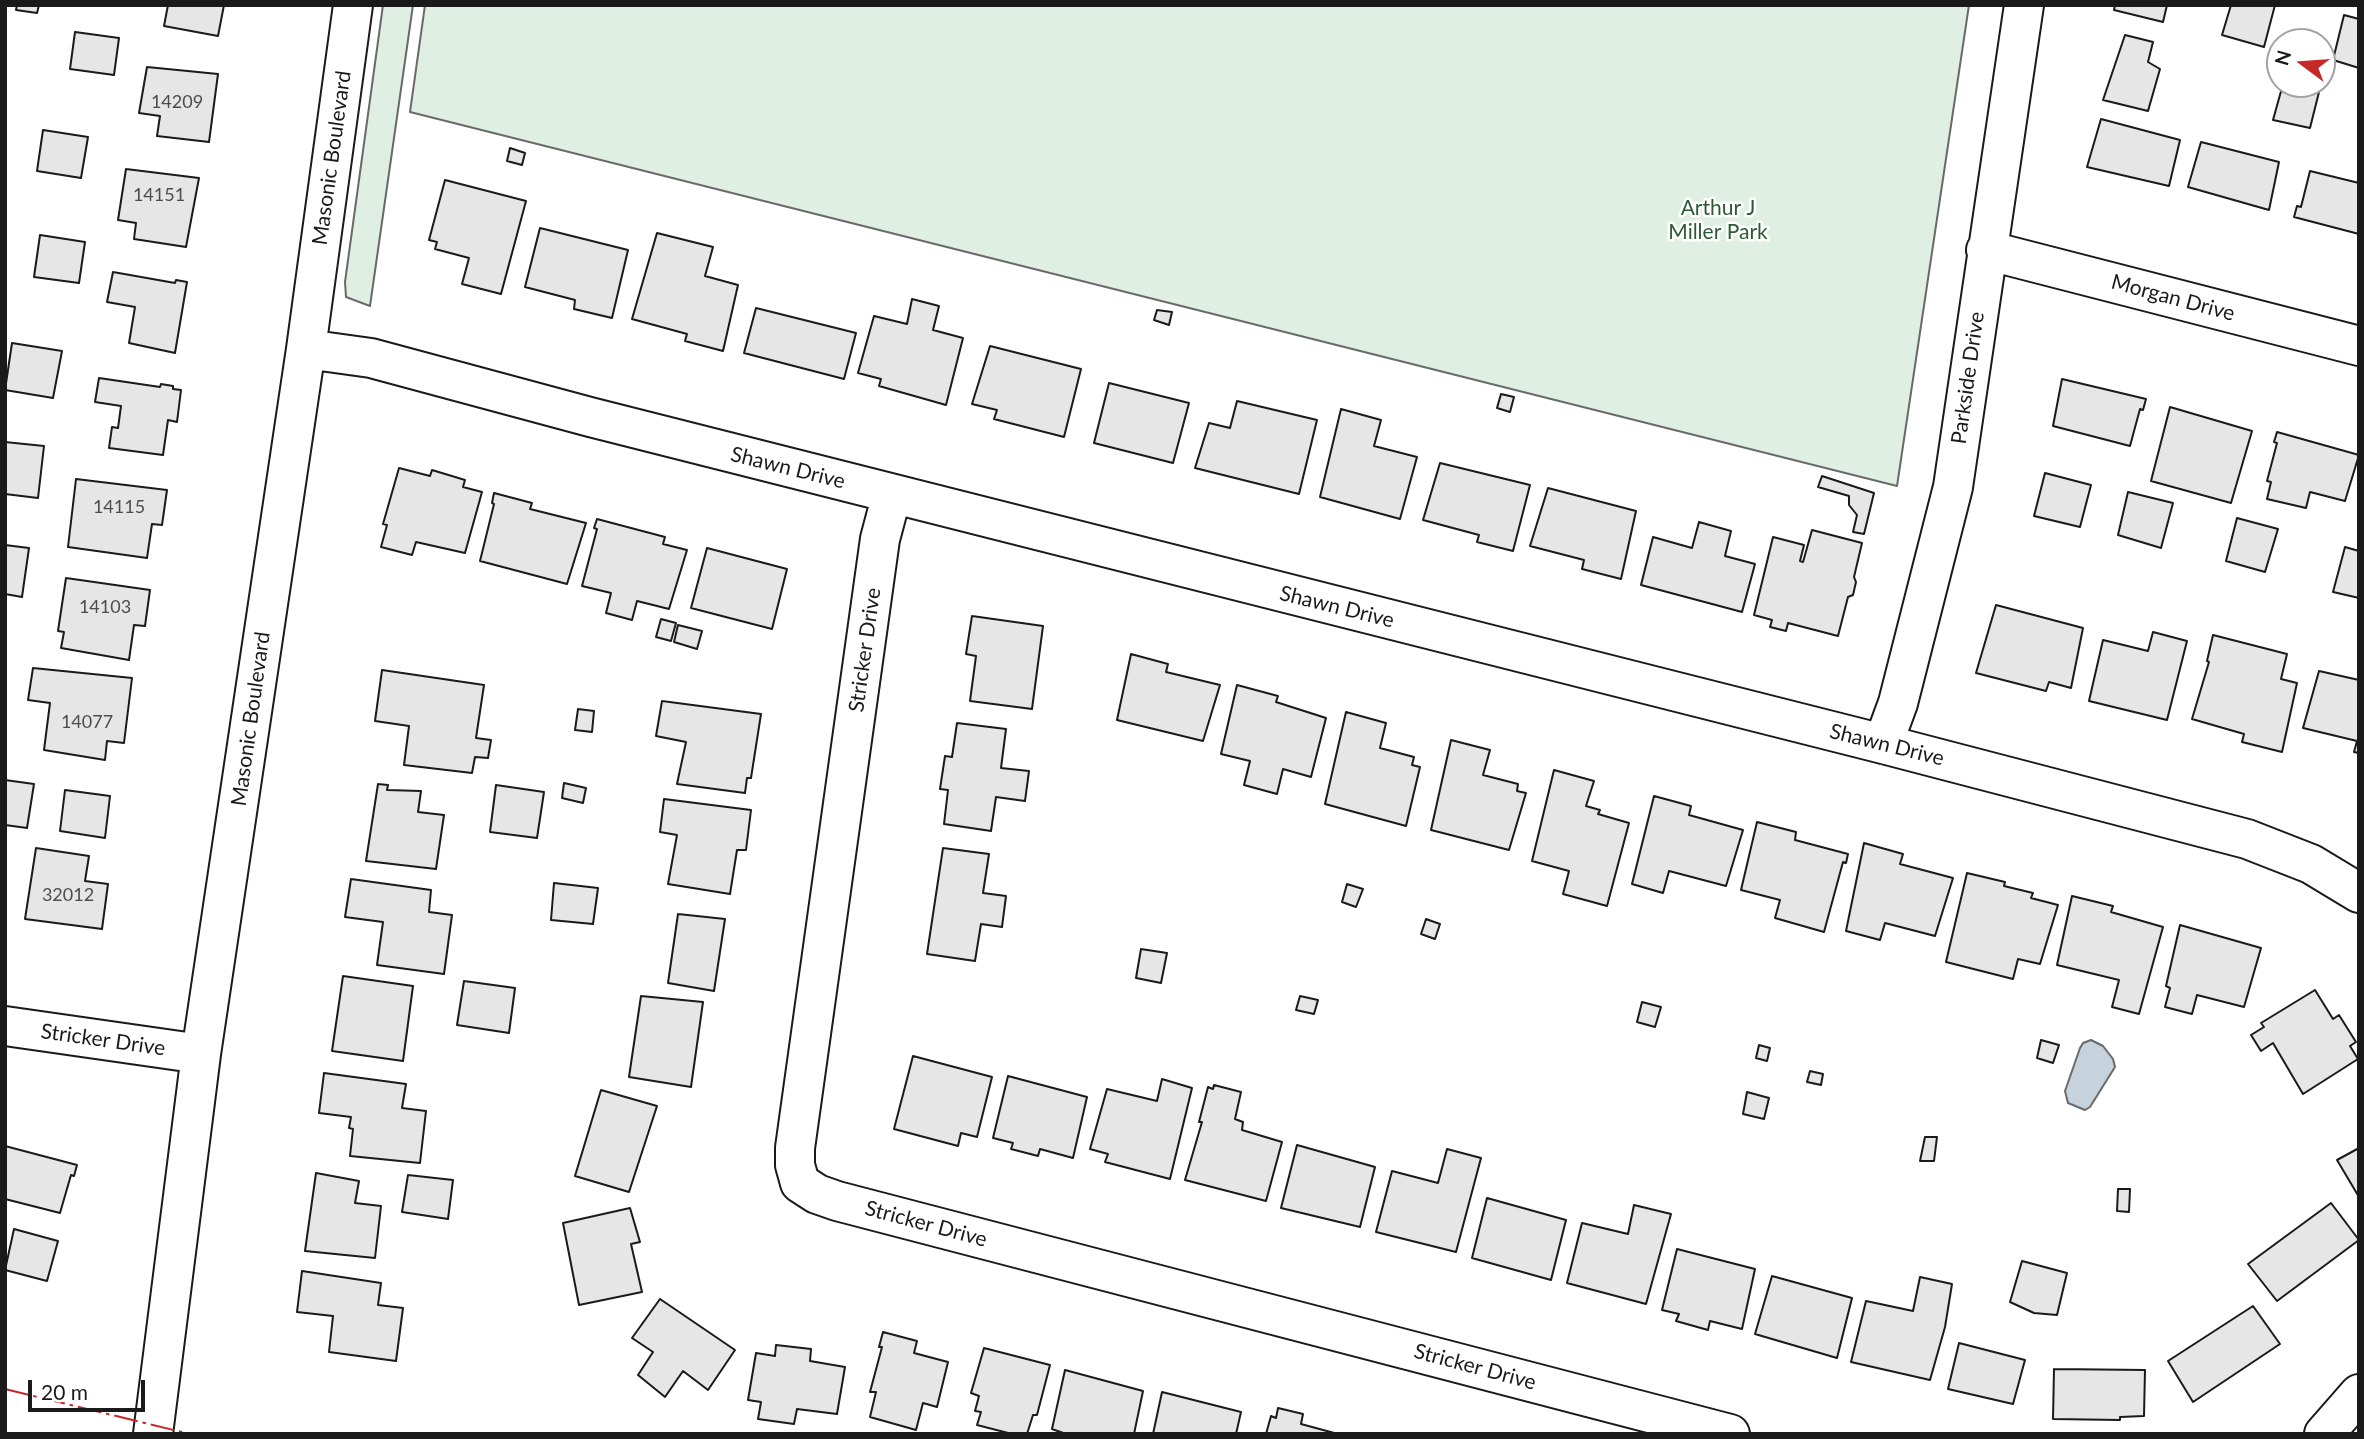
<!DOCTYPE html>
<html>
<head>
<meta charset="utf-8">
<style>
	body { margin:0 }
	#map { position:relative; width:2364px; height:1439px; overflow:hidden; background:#fff; font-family:Lato,sans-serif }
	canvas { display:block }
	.frame { position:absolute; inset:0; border:7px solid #1a1a1a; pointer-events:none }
	.north { position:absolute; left:2266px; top:28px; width:70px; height:70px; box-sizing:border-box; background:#fff; border:2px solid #a3a3a3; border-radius:50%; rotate:286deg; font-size:19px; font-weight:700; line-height:28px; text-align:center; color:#1a1a1a }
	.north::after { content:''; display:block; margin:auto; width:24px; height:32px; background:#c62828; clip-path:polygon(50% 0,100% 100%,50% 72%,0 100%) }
	.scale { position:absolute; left:28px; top:1380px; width:117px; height:32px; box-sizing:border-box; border:4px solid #1a1a1a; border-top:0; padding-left:9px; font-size:21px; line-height:24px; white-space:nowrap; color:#1a1a1a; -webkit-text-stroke:5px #fff; paint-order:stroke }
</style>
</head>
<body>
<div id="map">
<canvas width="2364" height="1439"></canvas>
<div class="frame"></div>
<div class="north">N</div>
<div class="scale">20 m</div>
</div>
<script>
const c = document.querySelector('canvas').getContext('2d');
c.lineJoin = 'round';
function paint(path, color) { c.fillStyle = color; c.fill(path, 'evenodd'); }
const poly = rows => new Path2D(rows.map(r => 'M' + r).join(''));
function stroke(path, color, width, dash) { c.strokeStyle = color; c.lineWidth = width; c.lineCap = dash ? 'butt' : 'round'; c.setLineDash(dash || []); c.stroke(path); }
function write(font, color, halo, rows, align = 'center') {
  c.font = font + ' Lato,sans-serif'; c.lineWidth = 5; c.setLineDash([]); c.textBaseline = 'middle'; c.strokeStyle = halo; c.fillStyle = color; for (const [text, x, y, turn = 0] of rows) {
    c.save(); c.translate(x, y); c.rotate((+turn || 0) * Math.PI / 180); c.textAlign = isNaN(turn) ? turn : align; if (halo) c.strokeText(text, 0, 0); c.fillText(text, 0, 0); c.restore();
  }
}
const green = poly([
	[383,5,413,5,370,306,346,297,345,282,383,5],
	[425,5,1969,5,1897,486,410,112,425,5]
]);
const water = poly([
	[2091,1040,2103,1046,2113,1059,2115,1067,2090,1107,2085,1110,2068,1103,2065,1091,2080,1048,2083,1043,2091,1040]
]);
const building = poly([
	[17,5,39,5,37,13,16,10,17,5],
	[168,5,224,5,218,36,164,26,168,5],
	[2115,5,2167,5,2163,22,2114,10,2115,5],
	[2231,5,2275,5,2264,47,2222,35,2231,5],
	[2344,15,2359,19,2359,68,2333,60,2344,15],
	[75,32,119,38,114,75,70,69,75,32],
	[2125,35,2153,42,2148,62,2160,69,2148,111,2103,100,2125,35],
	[147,67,218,74,209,142,157,136,160,116,139,113,147,67],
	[2283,84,2320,88,2310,128,2273,120,2283,84],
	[2101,119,2180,140,2169,186,2087,167,2101,119],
	[43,130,88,137,81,178,37,171,43,130],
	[2201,142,2279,162,2269,210,2188,187,2201,142],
	[510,148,525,153,522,165,507,161,510,148],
	[126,169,199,178,186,247,134,239,136,223,118,220,126,169],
	[2310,171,2359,183,2359,234,2294,217,2297,206,2301,207,2310,171],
	[445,180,526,201,501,294,462,284,469,258,435,249,437,242,429,240,445,180],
	[540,228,628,250,612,318,574,309,575,300,525,287,540,228],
	[657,233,713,247,705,276,738,285,723,351,685,341,687,334,632,319,657,233],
	[40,235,85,242,79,283,34,277,40,235],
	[113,272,175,283,176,280,187,282,175,353,129,343,135,307,107,302,113,272],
	[912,299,939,306,933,330,963,338,946,405,879,386,881,379,858,373,874,316,907,324,912,299],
	[756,308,856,333,844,379,744,353,756,308],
	[1157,310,1172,312,1169,325,1154,320,1157,310],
	[12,343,62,351,53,398,5,390,12,343],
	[990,346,1081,369,1064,437,994,419,997,410,972,404,990,346],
	[99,378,160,387,161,384,173,386,173,389,181,390,177,422,168,420,163,455,109,448,112,427,118,428,121,406,95,402,99,378],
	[2062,379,2146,399,2143,410,2140,409,2130,446,2053,426,2062,379],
	[1109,383,1189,403,1173,463,1094,443,1109,383],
	[1501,394,1514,397,1510,412,1497,408,1501,394],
	[1237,401,1317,420,1299,494,1195,468,1209,423,1230,428,1237,401],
	[2170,407,2252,431,2231,503,2151,481,2170,407],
	[1341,409,1381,420,1374,446,1417,457,1400,519,1320,497,1341,409],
	[2277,432,2359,455,2345,501,2310,492,2306,508,2267,499,2271,482,2267,481,2277,443,2274,442,2277,432],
	[5,442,44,446,38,498,5,494,5,442],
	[1440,463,1530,485,1513,551,1477,542,1479,535,1423,520,1440,463],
	[399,468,430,476,432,470,465,480,463,487,482,492,465,553,416,542,412,555,381,547,387,525,383,524,399,468],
	[2045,473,2091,485,2080,527,2034,516,2045,473],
	[1822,476,1874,493,1864,534,1853,532,1857,515,1849,505,1849,496,1818,487,1822,476],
	[76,479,167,490,162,525,152,524,147,558,68,547,76,479],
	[1548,488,1636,511,1621,579,1582,569,1584,560,1530,546,1548,488],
	[2128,492,2173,503,2161,548,2118,535,2128,492],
	[494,493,532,503,530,509,586,523,567,584,480,561,494,504,492,503,494,493],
	[2237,518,2278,529,2265,572,2226,561,2237,518],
	[597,519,665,537,663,544,687,550,669,609,637,601,632,620,606,613,611,593,582,586,597,529,594,528,597,519],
	[1699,522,1731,531,1725,556,1755,564,1742,612,1641,585,1653,537,1692,548,1699,522],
	[1812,530,1862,543,1854,577,1856,582,1853,595,1848,597,1838,636,1788,623,1786,631,1770,627,1772,620,1754,615,1773,537,1804,545,1800,561,1803,562,1812,530],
	[5,545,29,548,22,597,5,594,5,545],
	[2345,547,2359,551,2359,598,2333,592,2345,547],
	[707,548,787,569,772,629,691,608,707,548],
	[66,578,150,590,145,626,134,625,129,660,61,648,64,632,58,631,66,578],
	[1996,605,2083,628,2071,688,2049,682,2046,691,1976,673,1996,605],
	[972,616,1043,626,1032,709,970,701,976,656,966,654,972,616],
	[661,619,676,623,671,641,656,637,661,619],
	[678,625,702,631,697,649,674,642,678,625],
	[2153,632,2187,641,2167,720,2089,701,2103,640,2148,651,2153,632],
	[2213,635,2287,654,2281,679,2297,683,2282,752,2242,742,2244,734,2192,719,2209,662,2207,661,2213,635],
	[1131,654,1168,664,1166,672,1220,685,1203,741,1117,720,1131,654],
	[33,668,132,678,124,743,107,741,105,760,44,750,50,703,28,700,33,668],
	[382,670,484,685,476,738,491,740,488,758,475,757,472,773,404,765,409,726,375,721,382,670],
	[2319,671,2359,680,2359,753,2354,752,2357,741,2303,728,2319,671],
	[1237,685,1278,696,1276,702,1326,718,1311,777,1283,769,1277,794,1244,785,1250,761,1221,754,1237,685],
	[662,701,761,714,751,778,747,778,745,793,677,784,686,742,656,736,662,701],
	[578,709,594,711,592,732,575,730,578,709],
	[1346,712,1386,723,1380,748,1414,757,1412,765,1420,767,1406,826,1325,804,1346,712],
	[957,723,1006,729,1001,768,1029,771,1025,801,996,797,991,831,944,824,948,790,940,789,945,756,952,757,957,723],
	[1451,740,1490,750,1483,775,1518,784,1517,791,1526,793,1509,850,1431,830,1451,740],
	[1554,770,1594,781,1586,806,1600,810,1598,814,1629,823,1607,906,1563,894,1569,871,1532,861,1554,770],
	[5,780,34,784,27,828,5,825,5,780],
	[564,783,586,788,583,803,562,798,564,783],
	[378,784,388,785,387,790,421,791,418,812,444,815,436,869,366,861,378,784],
	[496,785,544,792,537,838,490,832,496,785],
	[65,790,110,796,105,838,60,831,65,790],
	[1654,796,1691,806,1689,815,1743,830,1726,886,1669,871,1663,893,1632,884,1654,796],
	[664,799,751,810,746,850,737,850,730,894,668,884,677,835,660,832,664,799],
	[1757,822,1796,832,1795,840,1848,854,1846,863,1843,862,1824,932,1775,918,1780,900,1741,890,1757,822],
	[1864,843,1903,854,1900,864,1953,878,1935,936,1885,923,1880,940,1846,931,1864,843],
	[36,848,89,856,85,881,108,884,102,929,25,919,36,848],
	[943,848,989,854,983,893,1006,896,1002,927,981,924,975,961,927,954,943,848],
	[1967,873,2005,882,2004,886,2033,893,2031,898,2058,905,2040,964,2018,959,2013,979,1946,962,1967,873],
	[351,879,431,890,429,912,452,915,444,974,377,965,383,922,345,917,351,879],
	[554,883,598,888,593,924,551,920,554,883],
	[1347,884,1363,889,1356,907,1342,902,1347,884],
	[2072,896,2113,906,2111,912,2163,927,2139,1014,2112,1007,2119,980,2057,965,2072,896],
	[678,914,725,919,714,991,668,983,678,914],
	[1426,919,1440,924,1435,939,1421,934,1426,919],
	[2180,925,2261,948,2244,1007,2197,995,2192,1014,2165,1007,2170,988,2166,986,2180,925],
	[1141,949,1167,953,1161,983,1136,978,1141,949],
	[343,976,413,986,403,1061,332,1051,343,976],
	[464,981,515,988,509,1033,457,1025,464,981],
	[2315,990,2333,1019,2339,1015,2356,1042,2350,1046,2358,1059,2303,1094,2273,1043,2261,1051,2251,1035,2264,1027,2261,1023,2315,990],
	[641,996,703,1002,691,1087,629,1077,641,996],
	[1300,996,1318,1000,1314,1014,1296,1010,1300,996],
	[1642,1002,1661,1007,1655,1027,1637,1022,1642,1002],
	[2041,1040,2059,1045,2053,1063,2037,1058,2041,1040],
	[1759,1045,1770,1048,1767,1061,1756,1058,1759,1045],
	[913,1056,992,1077,977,1137,961,1133,958,1146,894,1129,913,1056],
	[1810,1071,1823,1074,1821,1085,1807,1082,1810,1071],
	[324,1073,406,1084,402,1108,426,1111,420,1163,350,1156,353,1129,349,1128,351,1117,319,1113,324,1073],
	[1008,1076,1087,1097,1073,1158,1040,1149,1038,1156,1011,1149,1013,1143,993,1138,1008,1076],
	[1162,1079,1192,1088,1170,1179,1105,1162,1108,1154,1090,1149,1107,1089,1157,1101,1162,1079],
	[1214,1085,1241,1092,1235,1119,1243,1122,1242,1130,1282,1142,1266,1201,1185,1180,1202,1122,1199,1122,1208,1087,1213,1089,1214,1085],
	[601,1090,657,1106,629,1192,575,1176,601,1090],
	[1747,1092,1769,1098,1764,1119,1743,1114,1747,1092],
	[1925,1137,1937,1137,1934,1161,1920,1161,1925,1137],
	[1297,1145,1375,1167,1360,1227,1281,1208,1297,1145],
	[5,1146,77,1165,74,1176,71,1175,60,1213,5,1199,5,1146],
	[2359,1148,2359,1197,2337,1160,2359,1148],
	[1447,1149,1481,1158,1456,1252,1376,1232,1392,1171,1438,1183,1447,1149],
	[316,1173,359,1181,355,1203,381,1206,375,1258,305,1251,316,1173],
	[408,1175,453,1180,448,1219,402,1212,408,1175],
	[2118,1189,2130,1189,2129,1212,2117,1211,2118,1189],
	[1487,1198,1566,1220,1551,1280,1472,1258,1487,1198],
	[2331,1203,2359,1240,2277,1301,2248,1264,2331,1203],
	[1634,1205,1671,1214,1646,1304,1567,1283,1582,1223,1628,1234,1634,1205],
	[630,1208,640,1242,631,1244,642,1292,579,1305,563,1223,630,1208],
	[14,1229,58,1241,47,1281,5,1270,14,1229],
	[1677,1249,1755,1269,1742,1329,1710,1321,1708,1330,1676,1321,1679,1314,1662,1310,1677,1249],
	[2022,1261,2067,1273,2057,1315,2034,1313,2010,1302,2022,1261],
	[302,1271,381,1283,378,1305,403,1308,396,1361,329,1352,333,1316,297,1312,302,1271],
	[1772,1276,1852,1298,1837,1358,1755,1334,1772,1276],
	[1920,1277,1952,1284,1945,1327,1930,1380,1851,1362,1866,1301,1913,1311,1920,1277],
	[660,1299,735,1350,708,1390,683,1371,665,1397,638,1375,653,1352,632,1338,660,1299],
	[2253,1306,2280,1344,2193,1402,2168,1361,2253,1306],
	[883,1332,917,1341,914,1353,948,1362,937,1407,923,1403,916,1430,870,1417,876,1392,870,1392,882,1347,879,1347,883,1332],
	[1959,1343,2025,1360,2013,1404,1948,1389,1959,1343],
	[776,1345,811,1349,810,1361,845,1367,837,1414,797,1409,794,1424,758,1419,761,1402,748,1400,756,1353,775,1356,776,1345],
	[984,1348,1050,1365,1037,1415,1033,1415,1027,1434,1012,1434,977,1425,981,1412,975,1411,979,1396,971,1393,984,1348],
	[2054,1369,2145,1370,2144,1416,2120,1417,2120,1420,2053,1419,2054,1369],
	[1065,1370,1143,1391,1134,1434,1066,1434,1052,1429,1065,1370],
	[1162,1392,1241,1412,1236,1434,1153,1434,1162,1392],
	[1278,1408,1303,1414,1301,1424,1338,1434,1266,1434,1271,1416,1276,1418,1278,1408]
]);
const minor = poly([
	[1986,250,2359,346],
	[306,349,371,358,590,417,1883,744,2247,839,2311,864,2359,893],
	[892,494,880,539,795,1148,795,1165,800,1183,817,1194,837,1201,1730,1434],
	[1883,744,1898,703,1953,487,2024,5],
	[5,1026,201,1054],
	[153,1434,201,1054,306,349,353,5],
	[2324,1434,2359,1394]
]);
const power = poly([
	[5,1389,190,1434]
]);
const numberNames = [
	["14209",177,102],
	["14151",159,195],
	["14115",119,507],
	["14103",105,607],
	["14077",87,722],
	["32012",68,895]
];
const streetNames = [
	["Masonic Boulevard",332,158,-82],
	["Morgan Drive",2173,298,15],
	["Parkside Drive",1968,378,-82],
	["Shawn Drive",788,468,14],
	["Shawn Drive",1337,607,14],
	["Stricker Drive",865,650,-82],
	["Masonic Boulevard",251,719,-82],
	["Shawn Drive",1887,745,14],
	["Stricker Drive",103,1040,8],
	["Stricker Drive",926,1224,15],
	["Stricker Drive",1475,1367,15]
];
const parkNames = [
	["Arthur J",1718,208],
	["Miller Park",1718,232]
];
paint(green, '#e0efe3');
stroke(green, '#6a6a6a', 2);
paint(water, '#c6d2dc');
stroke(water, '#6a6a6a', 2);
paint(building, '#e6e6e6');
stroke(building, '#1a1a1a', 2);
stroke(minor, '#1a1a1a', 42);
stroke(minor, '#fff', 38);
stroke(power, '#c62828', 2, [24, 5, 3.5, 5]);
write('18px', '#4d4d4d', null, numberNames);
write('21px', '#1a1a1a', '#fff', streetNames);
write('21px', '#2b5a34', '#fff', parkNames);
</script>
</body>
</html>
